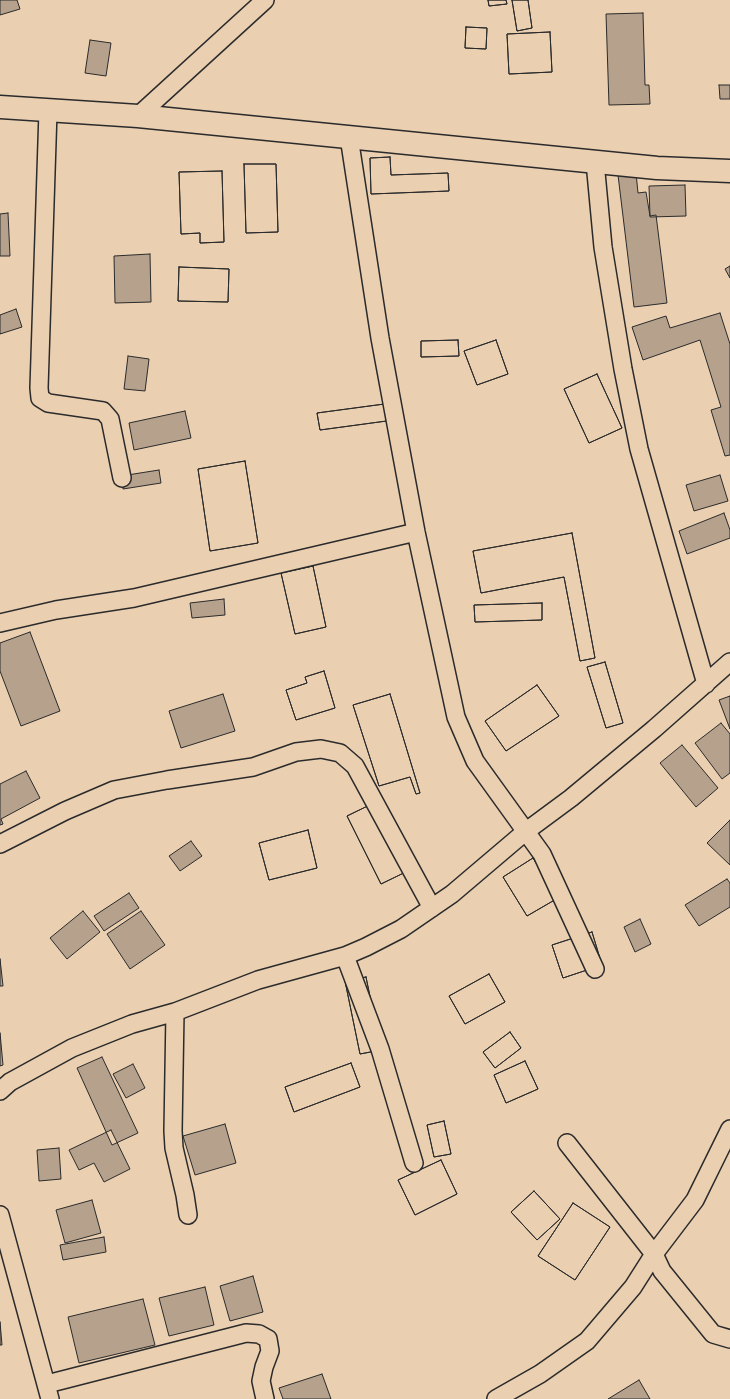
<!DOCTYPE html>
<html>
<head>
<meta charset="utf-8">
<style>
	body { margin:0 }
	canvas { display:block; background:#eacfb1 }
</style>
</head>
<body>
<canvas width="730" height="1399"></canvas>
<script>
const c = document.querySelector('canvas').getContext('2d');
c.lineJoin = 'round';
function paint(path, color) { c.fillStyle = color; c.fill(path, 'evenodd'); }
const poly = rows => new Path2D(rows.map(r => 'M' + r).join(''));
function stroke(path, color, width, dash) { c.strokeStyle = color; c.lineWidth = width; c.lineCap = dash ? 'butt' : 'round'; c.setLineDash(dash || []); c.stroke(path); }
const building = poly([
	[0,0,17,0,20,9,0,15,0,0],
	[488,0,506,0,507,4,489,6,488,0],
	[488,0,506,0,507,4,489,6,488,0],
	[512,0,528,0,532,28,517,31,512,0],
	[512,0,528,0,532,28,517,31,512,0],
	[643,13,645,85,649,85,650,104,609,105,606,14,643,13],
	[466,27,487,28,486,49,465,48,466,27],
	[466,27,487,28,486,49,465,48,466,27],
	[550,32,552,72,509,74,507,34,550,32],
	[550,32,552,72,509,74,507,34,550,32],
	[90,40,111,43,106,76,85,73,90,40],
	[719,85,730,85,730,99,720,99,719,85],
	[390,157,391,175,448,173,449,191,371,194,370,158,390,157],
	[390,157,391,175,448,173,449,191,371,194,370,158,390,157],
	[244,164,276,164,278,232,246,233,244,164],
	[244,164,276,164,278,232,246,233,244,164],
	[222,171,224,242,200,243,200,233,181,234,179,172,222,171],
	[222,171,224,242,200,243,200,233,181,234,179,172,222,171],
	[636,173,638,193,646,192,650,216,656,215,667,303,634,307,618,175,636,173],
	[685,185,686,216,650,217,649,186,685,185],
	[8,213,10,256,0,256,0,214,8,213],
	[150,254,151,302,115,303,114,256,150,254],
	[730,266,730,278,725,269,730,266],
	[179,267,229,269,228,302,178,301,179,267],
	[179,267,229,269,228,302,178,301,179,267],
	[16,309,22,327,0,334,0,315,16,309],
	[720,313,730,344,730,455,725,456,711,410,721,407,700,340,643,360,632,327,666,316,670,328,720,313],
	[458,340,459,356,421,357,421,341,458,340],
	[458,340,459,356,421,357,421,341,458,340],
	[496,340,508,374,477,385,464,351,496,340],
	[496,340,508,374,477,385,464,351,496,340],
	[128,356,149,359,145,391,124,389,128,356],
	[597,374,622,428,589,443,564,389,597,374],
	[597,374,622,428,589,443,564,389,597,374],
	[392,403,394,420,320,430,317,413,392,403],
	[392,403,394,420,320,430,317,413,392,403],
	[185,411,191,438,134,450,129,423,185,411],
	[245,461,258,543,210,551,198,469,245,461],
	[245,461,258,543,210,551,198,469,245,461],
	[159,470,161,483,123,489,121,476,159,470],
	[720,475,728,501,694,511,686,485,720,475],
	[724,513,730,530,730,538,687,554,679,531,724,513],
	[572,533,595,658,580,661,564,577,481,593,473,551,572,533],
	[572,533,595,658,580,661,564,577,481,593,473,551,572,533],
	[313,566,326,627,295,634,281,573,313,566],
	[313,566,326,627,295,634,281,573,313,566],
	[224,599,225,615,192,618,190,603,224,599],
	[542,603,542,620,475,622,474,605,542,603],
	[542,603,542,620,475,622,474,605,542,603],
	[30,632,60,711,21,726,0,671,0,643,30,632],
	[605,662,623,723,606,728,587,667,605,662],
	[605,662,623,723,606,728,587,667,605,662],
	[324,671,335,708,296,720,286,690,307,683,305,677,324,671],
	[324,671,335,708,296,720,286,690,307,683,305,677,324,671],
	[537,685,559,716,506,751,485,721,537,685],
	[537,685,559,716,506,751,485,721,537,685],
	[223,694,235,731,181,748,169,711,223,694],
	[390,694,420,793,416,794,410,777,379,786,353,705,390,694],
	[390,694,420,793,416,794,410,777,379,786,353,705,390,694],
	[730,696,730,729,719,700,730,696],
	[721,723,730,734,730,773,722,779,695,743,721,723],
	[682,745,718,788,696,807,660,763,682,745],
	[26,771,40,798,1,819,3,824,0,825,0,784,26,771],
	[380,800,414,868,381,884,347,816,380,800],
	[380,800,414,868,381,884,347,816,380,800],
	[730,820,730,865,707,843,730,820],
	[308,830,317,868,269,880,259,843,308,830],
	[308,830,317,868,269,880,259,843,308,830],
	[191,841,202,856,180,871,169,856,191,841],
	[533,858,558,898,527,916,503,877,533,858],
	[533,858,558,898,527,916,503,877,533,858],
	[727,879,730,883,730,907,699,926,685,905,727,879],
	[129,893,139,908,104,931,94,916,129,893],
	[83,911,100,932,67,959,50,938,83,911],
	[141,911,165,945,130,969,107,934,141,911],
	[640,919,651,944,635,952,624,927,640,919],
	[592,932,602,965,563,978,552,945,592,932],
	[592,932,602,965,563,978,552,945,592,932],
	[0,959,3,986,0,986,0,959],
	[489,974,505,1002,465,1024,449,996,489,974],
	[489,974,505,1002,465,1024,449,996,489,974],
	[366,977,381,1050,360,1054,345,981,366,977],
	[366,977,381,1050,360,1054,345,981,366,977],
	[510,1032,521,1048,495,1068,483,1052,510,1032],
	[510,1032,521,1048,495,1068,483,1052,510,1032],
	[0,1033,3,1065,0,1066,0,1033],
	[102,1057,138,1133,112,1145,77,1068,102,1057],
	[525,1061,538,1089,506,1103,494,1075,525,1061],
	[525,1061,538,1089,506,1103,494,1075,525,1061],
	[351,1063,360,1087,294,1112,285,1087,351,1063],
	[351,1063,360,1087,294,1112,285,1087,351,1063],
	[133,1064,145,1088,126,1098,113,1074,133,1064],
	[444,1121,451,1154,434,1157,427,1125,444,1121],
	[444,1121,451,1154,434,1157,427,1125,444,1121],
	[225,1124,236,1163,195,1175,183,1136,225,1124],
	[111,1130,130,1169,104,1182,94,1163,79,1170,69,1150,111,1130],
	[59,1148,61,1179,39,1181,37,1150,59,1148],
	[441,1160,457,1194,415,1215,398,1180,441,1160],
	[441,1160,457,1194,415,1215,398,1180,441,1160],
	[534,1191,560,1219,537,1240,511,1212,534,1191],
	[534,1191,560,1219,537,1240,511,1212,534,1191],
	[92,1200,101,1233,65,1243,56,1210,92,1200],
	[573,1203,610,1227,575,1280,538,1256,573,1203],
	[573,1203,610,1227,575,1280,538,1256,573,1203],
	[104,1237,106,1252,63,1260,60,1245,104,1237],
	[253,1276,263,1312,230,1321,220,1286,253,1276],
	[205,1287,214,1325,169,1336,159,1298,205,1287],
	[143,1299,155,1345,79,1363,68,1317,143,1299],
	[0,1322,2,1345,0,1345,0,1322],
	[322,1374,331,1399,283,1399,279,1388,322,1374],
	[639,1380,650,1399,608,1399,639,1380]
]);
const street = poly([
	[48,111,39,388,40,398,48,403,103,411,110,419,122,478],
	[138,116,265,0],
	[349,137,380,338,416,532,456,717,475,761,542,854,595,969],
	[595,162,603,247,623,369,639,449,706,684],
	[0,623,56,610,134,598,416,532],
	[0,844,65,811,114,790,167,780,253,767,296,752,321,749,340,753,355,766,432,908],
	[345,956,380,1049,414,1163],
	[175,1012,173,1131,174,1148,185,1195,188,1215],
	[0,1091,10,1082,72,1048,132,1024,175,1012,258,980,345,956,366,947,401,929,452,894,525,832,571,798,654,729,730,662],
	[567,1143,654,1254,662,1271,713,1334,730,1339],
	[0,1215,50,1399],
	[47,1384,246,1333,259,1334,268,1339,270,1351,264,1367,261,1381,265,1399],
	[496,1399,540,1374,587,1341,633,1287,654,1254,695,1200,730,1129]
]);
const secondary = poly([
	[0,107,138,116,657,168,730,171]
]);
paint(building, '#b5a18c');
stroke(building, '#2b2b2b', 1);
stroke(street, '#2b2b2b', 20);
stroke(secondary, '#2b2b2b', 25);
stroke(street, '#eacfb1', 17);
stroke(secondary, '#eacfb1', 22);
</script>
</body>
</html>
